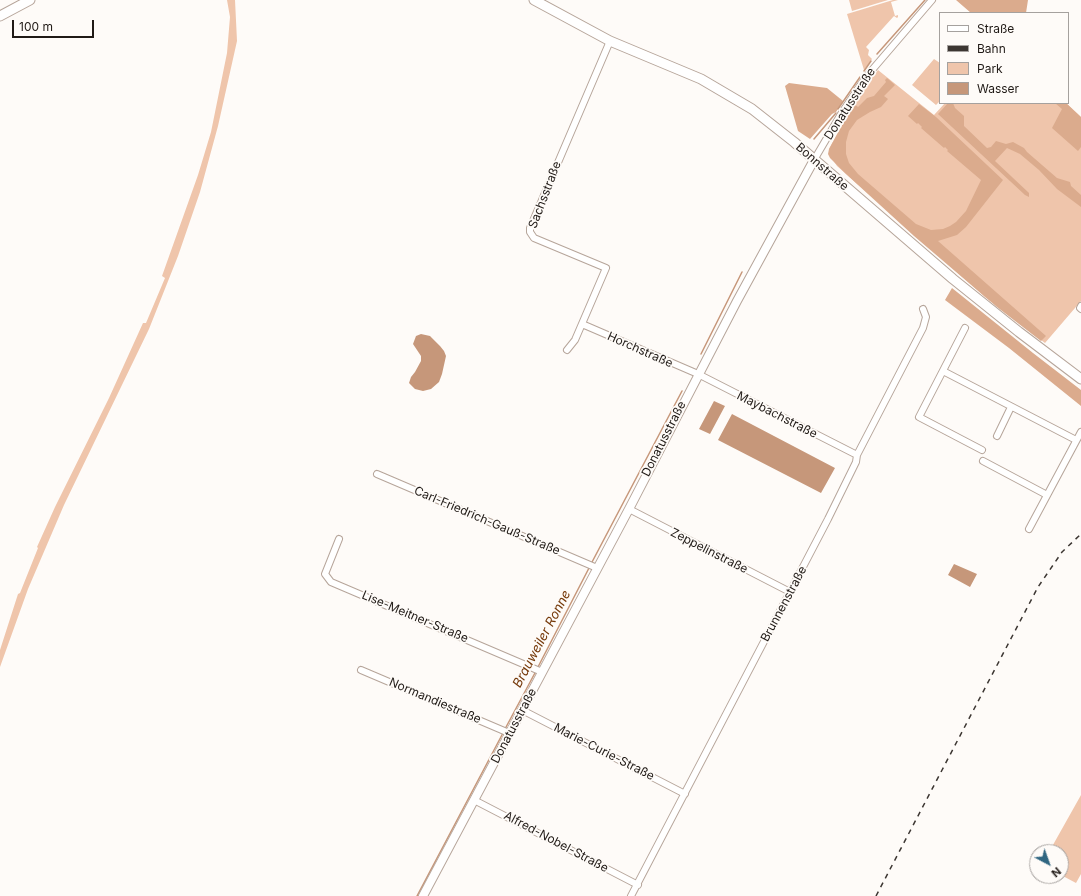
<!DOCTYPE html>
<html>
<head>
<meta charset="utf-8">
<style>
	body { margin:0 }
	#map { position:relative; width:1081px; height:896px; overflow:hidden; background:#fefbf8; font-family:Inter,sans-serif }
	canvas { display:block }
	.legend { position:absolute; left:939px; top:12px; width:130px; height:92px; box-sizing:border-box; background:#fefbf8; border:1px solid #a5a19e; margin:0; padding:5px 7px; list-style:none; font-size:12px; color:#201a16 }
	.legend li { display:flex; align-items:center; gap:8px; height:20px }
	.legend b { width:20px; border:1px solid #a5a19e }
	.north { position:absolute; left:1029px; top:844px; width:40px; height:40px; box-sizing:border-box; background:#fefbf8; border:1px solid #a5a19e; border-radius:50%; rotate:139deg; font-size:11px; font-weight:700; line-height:16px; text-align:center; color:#201a16 }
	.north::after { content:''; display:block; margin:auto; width:14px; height:18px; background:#306681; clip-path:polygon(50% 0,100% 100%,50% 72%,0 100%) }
	.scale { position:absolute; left:12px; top:20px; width:82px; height:18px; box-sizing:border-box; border:2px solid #201a16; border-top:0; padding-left:5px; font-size:12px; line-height:14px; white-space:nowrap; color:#201a16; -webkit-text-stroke:3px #fefbf8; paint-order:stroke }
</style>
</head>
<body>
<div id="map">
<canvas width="1081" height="896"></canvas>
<ul class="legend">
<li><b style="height:5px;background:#fff"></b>Straße</li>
<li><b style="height:5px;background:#3c3632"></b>Bahn</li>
<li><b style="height:11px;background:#efc5ab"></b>Park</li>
<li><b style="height:11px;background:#c6977a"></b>Wasser</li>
</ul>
<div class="north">N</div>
<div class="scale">100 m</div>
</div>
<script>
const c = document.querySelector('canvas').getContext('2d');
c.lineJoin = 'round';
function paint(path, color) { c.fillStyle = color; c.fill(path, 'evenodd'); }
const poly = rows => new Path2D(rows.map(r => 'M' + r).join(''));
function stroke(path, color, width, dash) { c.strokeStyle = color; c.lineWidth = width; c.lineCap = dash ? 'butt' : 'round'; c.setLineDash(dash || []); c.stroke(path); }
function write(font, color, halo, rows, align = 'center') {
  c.font = font + ' Inter,sans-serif'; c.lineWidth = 3.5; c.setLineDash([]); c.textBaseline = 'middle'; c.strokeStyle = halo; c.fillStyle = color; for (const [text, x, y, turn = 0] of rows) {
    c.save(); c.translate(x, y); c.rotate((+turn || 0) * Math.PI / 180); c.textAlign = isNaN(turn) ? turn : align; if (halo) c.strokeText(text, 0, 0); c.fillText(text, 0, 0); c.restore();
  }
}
const green = poly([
	[227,0,235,0,237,41,218,126,200,192,178,256,149,329,64,505,28,589,0,667,0,650,18,594,20,593,38,548,37,547,55,507,109,398,143,323,146,323,165,278,162,276,198,175,211,132,227,53,230,17],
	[849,0,888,0,852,11],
	[893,0,898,0,891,2,895,16,898,15,898,17,897,18,894,16,866,47,869,50,868,55,872,59,864,70,847,14],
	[934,59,940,63,940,101,936,105,912,85],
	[878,70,934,115,945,103,1066,103,1081,117,1081,301,1045,343,985,297,837,166,829,154,829,149,851,108,865,87],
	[1081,795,1081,874,1076,883,1061,875,1061,852,1049,852]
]);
const forest = poly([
	[956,0,1028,0,1026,13,971,13],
	[887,78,895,85,884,96,888,99,881,107,870,112,857,120,849,131,846,142,846,154,849,163,858,174,916,224,931,230,943,229,950,226,956,222,966,211,981,180,947,151,948,150,945,147,944,148,921,128,922,127,918,123,917,124,908,116,919,104,936,117,1003,180,966,227,957,235,938,241,1046,336,1041,341,997,307,914,236,846,174,830,158,828,154,829,149,854,104,858,107,867,98,874,96,886,82,885,80],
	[789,83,827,88,843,101,836,112,832,114,810,139,798,131,785,86],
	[948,103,953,103,955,108,964,116,964,126,987,148,991,147,996,141,1006,144,1013,142,1024,148,1027,152,1057,178,1070,182,1071,186,1081,195,1081,207,1057,189,1039,170,1020,154,1007,148,995,161,1029,193,1029,197,1025,195,938,114],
	[1055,103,1066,103,1081,117,1081,147,1078,151,1052,128,1062,109],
	[952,288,1033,353,1081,390,1081,406,1009,348,945,300]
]);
const water = poly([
	[421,334,430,336,440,346,444,351,446,356,442,374,439,382,431,389,423,391,415,389,409,383,411,377,415,372,421,361,421,356,413,344,416,336],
	[714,401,725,406,710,434,699,429],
	[732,414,835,468,821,493,718,440],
	[954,564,977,574,970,587,948,575]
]);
const stream = poly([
	[877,54,925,0],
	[864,71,871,61],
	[838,109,860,77],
	[814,139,836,113],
	[701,354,742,272],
	[591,564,682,391],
	[538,667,589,568],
	[505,729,536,671],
	[417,896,503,733]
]);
const minor = poly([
	[814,160,841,114,866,77,932,0],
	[1081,306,1080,308,1081,309],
	[582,324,698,374,857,455],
	[965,328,919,417,982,450],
	[567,350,575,340,606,268,534,238,530,232,530,228,610,41],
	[943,371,1076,440],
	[997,436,1011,407],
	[983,461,1047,495],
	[377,474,597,568],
	[629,509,790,592],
	[1029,529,1081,432],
	[339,539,325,574,331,582,542,672],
	[361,670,509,733],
	[522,710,685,794],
	[474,800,638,885],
	[631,896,828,519,856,462,857,455,923,328,926,317,923,309]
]);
const tertiary = poly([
	[423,896,629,509,737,301,814,160]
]);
const secondary = poly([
	[534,0,610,41,701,79,752,109,794,142,953,279,1019,332,1081,379],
	[0,16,30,0]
]);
const rail = poly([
	[876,896,1038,587,1062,552,1081,534]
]);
const streetNames = [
	["Donatusstraße",850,104,-57],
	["Bonnstraße",822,167,41],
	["Sachsstraße",545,195,-69],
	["Horchstraße",640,350,24],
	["Maybachstraße",777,415,27],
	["Donatusstraße",664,439,-63],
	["Carl-Friedrich-Gauß-Straße",487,521,23],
	["Zeppelinstraße",709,551,27],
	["Brunnenstraße",784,604,-62],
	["Lise-Meitner-Straße",415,617,23],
	["Normandiestraße",435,701,23],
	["Donatusstraße",514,726,-62],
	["Marie-Curie-Straße",604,752,27],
	["Alfred-Nobel-Straße",556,842,28]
];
const waterNames = [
	["Brauweiler Ronne",542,639,-62]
];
paint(green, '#efc5ab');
paint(forest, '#dbab8d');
paint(water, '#c6977a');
stroke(stream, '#c6977a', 1.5);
stroke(minor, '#b6a59a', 8);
stroke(tertiary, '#b6a59a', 10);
stroke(secondary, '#b6a59a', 11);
stroke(minor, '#fff', 6);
stroke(tertiary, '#fff', 8);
stroke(secondary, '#fff', 9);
stroke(rail, '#3c3632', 1.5, [5, 5]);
write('12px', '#201a16', '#fefbf8', streetNames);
write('italic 13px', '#763a0b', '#fefbf8', waterNames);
</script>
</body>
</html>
